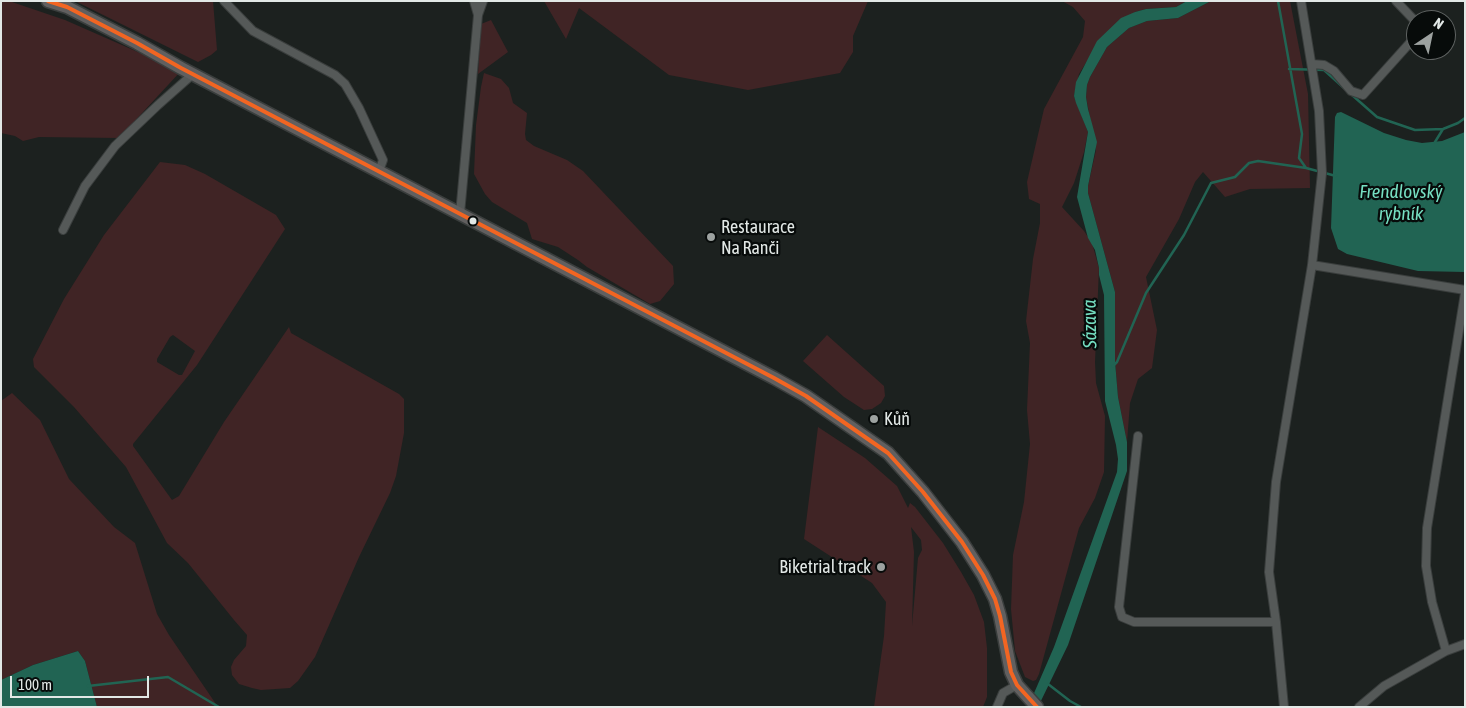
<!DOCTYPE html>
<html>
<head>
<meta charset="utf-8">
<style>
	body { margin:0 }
	#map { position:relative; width:1466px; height:708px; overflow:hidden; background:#1c211f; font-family:"Asap Condensed",sans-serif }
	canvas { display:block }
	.frame { position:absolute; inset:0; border:2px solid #e2e8e6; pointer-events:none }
	.north { position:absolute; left:1406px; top:10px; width:50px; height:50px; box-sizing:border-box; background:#070b0a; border:1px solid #5f6362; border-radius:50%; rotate:34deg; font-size:14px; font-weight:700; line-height:20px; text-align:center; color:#e2e8e6 }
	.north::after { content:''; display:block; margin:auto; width:18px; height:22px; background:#9da2a0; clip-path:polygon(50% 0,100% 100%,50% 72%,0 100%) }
	.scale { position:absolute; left:10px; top:676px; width:139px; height:22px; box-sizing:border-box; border:2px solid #e2e8e6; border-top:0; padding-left:6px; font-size:15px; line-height:18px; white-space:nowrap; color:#e2e8e6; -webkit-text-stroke:4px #070b0a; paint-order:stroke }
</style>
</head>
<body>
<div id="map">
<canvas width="1466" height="708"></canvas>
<div class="frame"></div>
<div class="north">N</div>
<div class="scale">100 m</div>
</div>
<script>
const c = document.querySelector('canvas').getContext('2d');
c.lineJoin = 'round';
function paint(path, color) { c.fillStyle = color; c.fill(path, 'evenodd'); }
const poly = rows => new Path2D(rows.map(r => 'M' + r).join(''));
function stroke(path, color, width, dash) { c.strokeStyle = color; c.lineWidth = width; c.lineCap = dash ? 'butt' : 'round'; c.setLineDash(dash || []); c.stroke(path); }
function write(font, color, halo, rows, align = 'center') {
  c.font = font + ' "Asap Condensed",sans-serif'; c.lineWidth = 4.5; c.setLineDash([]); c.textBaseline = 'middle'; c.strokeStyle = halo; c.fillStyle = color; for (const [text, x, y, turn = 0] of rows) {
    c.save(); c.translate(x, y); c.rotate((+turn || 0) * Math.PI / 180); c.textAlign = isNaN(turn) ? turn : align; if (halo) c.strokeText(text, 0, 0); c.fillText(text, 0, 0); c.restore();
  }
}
const green = poly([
	[1,1,9,1,65,20,181,71,119,138,39,137,23,141,15,136,1,133],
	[75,1,213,1,217,50,211,55,198,62],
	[544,1,868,1,853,36,853,52,840,73,748,90,669,75,579,8,566,39],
	[1062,1,1187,1,1176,7,1146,9,1135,12,1087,61,1079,74,1074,96,1088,132,1084,152,1074,183,1062,207,1084,231,1092,243,1099,268,1095,362,1096,383,1105,416,1104,472,1095,498,1079,528,1039,674,1036,680,1033,681,1025,677,1015,651,1011,609,1013,555,1024,502,1030,444,1027,410,1030,343,1026,321,1033,259,1040,223,1040,204,1029,199,1027,182,1044,109,1083,37,1085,21,1073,7],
	[1211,1,1290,1,1308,94,1310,188,1250,189,1225,197,1203,172,1195,182,1179,219,1146,277,1157,330,1152,368,1138,379,1130,403,1127,442,1118,397,1115,361,1115,292,1088,193,1088,186,1096,150,1086,97,1087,85,1090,77,1107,47,1129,28,1147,21,1178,18],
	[491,20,508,52,478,74,481,24],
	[484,73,501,79,509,88,513,103,527,113,525,134,526,140,534,146,567,160,583,171,673,266,674,284,660,301,650,304,587,267,578,260,558,247,532,239,527,223,492,202,485,194,474,174,476,125,481,87],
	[160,162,185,165,205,174,276,215,285,229,197,365,133,444,133,446,172,500,179,496,224,422,289,327,291,333,399,394,404,399,404,433,396,476,390,493,359,557,315,657,298,681,290,688,261,690,252,688,239,684,232,675,231,667,234,660,246,646,247,635,234,620,188,563,167,543,126,467,74,407,34,367,33,359,64,299,104,235],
	[173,335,195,351,182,375,179,375,157,362,157,359,170,337],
	[827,335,884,386,885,396,881,403,872,409,864,410,844,397,803,361],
	[12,393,40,420,69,479,114,527,135,543,157,614,169,635,218,707,97,707,85,661,78,651,33,665,1,680,1,401],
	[818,427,865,458,897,486,908,508,910,503,915,507,943,543,961,572,974,595,984,622,987,648,987,697,983,707,874,707,884,636,886,602,872,583,804,539],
	[911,527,921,540,922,550,918,558,912,626,914,552]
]);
const water = poly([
	[1187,1,1211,1,1178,18,1147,21,1129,28,1107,47,1090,77,1087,85,1086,97,1088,109,1097,142,1088,186,1088,193,1115,292,1115,361,1118,397,1127,442,1127,471,1068,645,1038,707,1028,707,1054,647,1117,472,1118,459,1116,445,1105,401,1104,295,1099,275,1099,268,1095,250,1088,238,1077,197,1088,132,1076,103,1074,96,1076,82,1097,41,1121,18,1135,12,1146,9,1176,7],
	[1341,112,1384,133,1406,140,1422,143,1442,141,1465,132,1465,272,1418,271,1347,254,1338,249,1331,228,1335,117,1337,113],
	[78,651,85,661,97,707,1,707,1,680,33,665]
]);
const stream = poly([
	[1289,69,1324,70,1344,88],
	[1352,95,1377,117,1415,130,1443,129,1458,123,1465,118],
	[1435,142,1443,129],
	[1306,168,1336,176],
	[1113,366,1117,362,1146,293,1184,235,1211,183,1235,177,1249,163,1258,161,1306,168,1299,158,1302,134,1278,1],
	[1048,684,1070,701,1081,707],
	[88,686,168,677,219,707]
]);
const street = poly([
	[224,1,253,31,335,75,345,84,359,108,383,160,379,171],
	[474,1,478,15],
	[1396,1,1416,22],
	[1312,64,1324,65,1334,71,1351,91,1363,95,1416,36],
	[460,214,478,15,483,1],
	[63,230,85,186,115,146,158,105,193,74],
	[1312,265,1465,290],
	[1138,436,1119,607,1122,617,1134,622,1276,622],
	[1446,651,1432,602,1426,566,1427,528,1465,293],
	[997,707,1003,693,1017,685],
	[1284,707,1276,622,1269,572,1276,482,1312,265,1322,173,1319,111,1301,1],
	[1359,707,1384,686,1446,651,1465,644]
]);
const primary = poly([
	[48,1,67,7,137,43,181,68,774,378,806,396,888,453,923,492,962,542,983,575,995,599,1000,616,1011,672,1017,685,1037,707]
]);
const bus1 = poly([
	[48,1,67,7,137,43,181,68,774,378,806,396,888,453,923,492,962,542,983,575,995,599,1000,616,1011,672,1017,685,1037,707]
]);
const markers = [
	[473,221,4.5,"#e2e8e6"],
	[711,237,5,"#9da2a0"],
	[874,419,5,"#9da2a0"],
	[881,567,5,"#9da2a0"]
];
const poiNames = [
	["Restaurace",721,227],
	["Na Ranči",721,248],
	["Kůň",884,419],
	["Biketrial track",871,567,"right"]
];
const waterNames = [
	["Frendlovský",1401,192],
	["rybník",1401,214],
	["Sázava",1090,324,-91]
];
paint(green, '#402425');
paint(water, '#216453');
stroke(stream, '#216453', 2.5);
stroke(street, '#3a3e3d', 10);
stroke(primary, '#3a3e3d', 15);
stroke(street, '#555958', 8);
stroke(primary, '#615f5f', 12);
stroke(bus1, '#f26522', 4);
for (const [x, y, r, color] of markers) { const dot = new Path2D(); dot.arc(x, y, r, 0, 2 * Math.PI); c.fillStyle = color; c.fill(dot); stroke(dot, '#070b0a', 2); }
write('18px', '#e2e8e6', '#070b0a', poiNames, 'left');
write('italic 19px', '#76dfc2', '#070b0a', waterNames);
</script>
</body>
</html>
